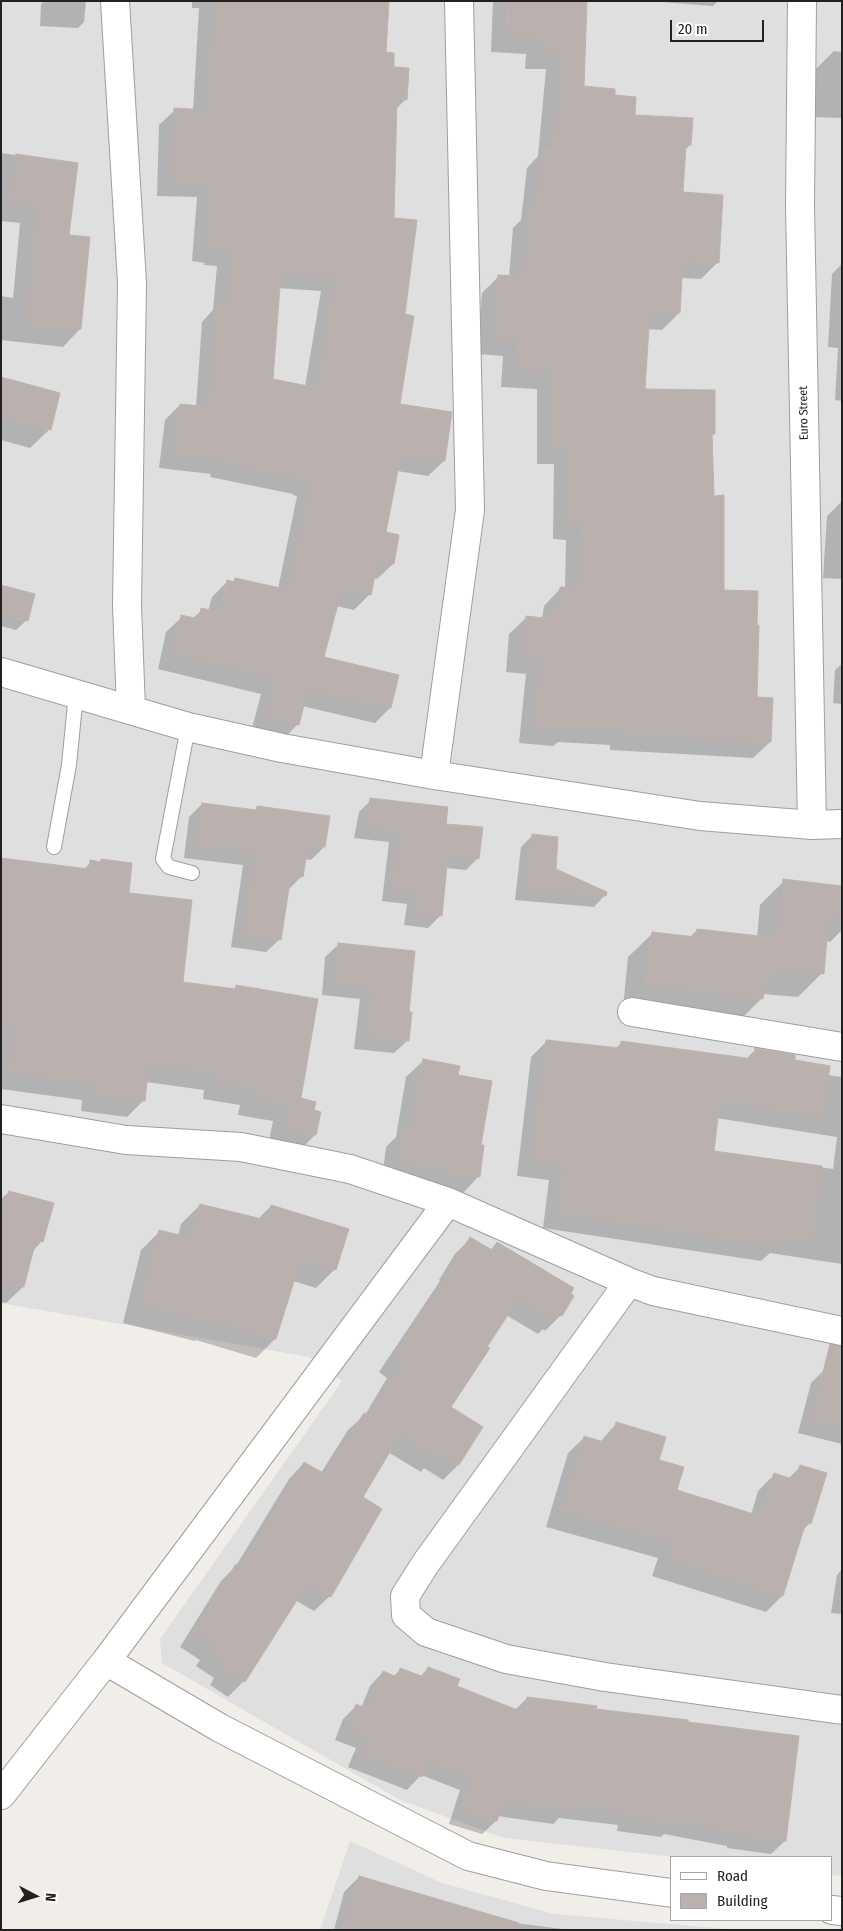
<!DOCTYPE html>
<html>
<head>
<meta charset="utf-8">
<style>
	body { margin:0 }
	#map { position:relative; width:843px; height:1931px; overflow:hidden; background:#f1ede9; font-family:"Fira Sans Condensed",sans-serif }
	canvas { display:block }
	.frame { position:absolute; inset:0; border:2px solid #212121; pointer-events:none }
	.legend { position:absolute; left:670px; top:1856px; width:162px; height:65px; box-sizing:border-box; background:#fff; border:1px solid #a6a6a6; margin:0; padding:6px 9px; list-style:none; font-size:15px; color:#212121 }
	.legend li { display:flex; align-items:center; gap:10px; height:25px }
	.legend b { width:25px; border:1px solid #a6a6a6 }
	.north { position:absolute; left:10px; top:1871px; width:50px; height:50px; -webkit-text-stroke:4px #fff; paint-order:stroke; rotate:95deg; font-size:14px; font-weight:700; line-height:20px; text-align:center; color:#212121 }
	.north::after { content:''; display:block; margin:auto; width:18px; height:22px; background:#212121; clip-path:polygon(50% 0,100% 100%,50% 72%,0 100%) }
	.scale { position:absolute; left:670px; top:20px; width:94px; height:22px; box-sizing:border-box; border:2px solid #212121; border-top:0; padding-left:6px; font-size:15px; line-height:18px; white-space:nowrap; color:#212121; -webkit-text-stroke:4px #fff; paint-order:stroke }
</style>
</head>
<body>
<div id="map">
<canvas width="843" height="1931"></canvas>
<div class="frame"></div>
<ul class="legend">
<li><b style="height:6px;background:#fff"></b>Road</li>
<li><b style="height:14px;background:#bab1af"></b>Building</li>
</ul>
<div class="north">N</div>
<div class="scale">20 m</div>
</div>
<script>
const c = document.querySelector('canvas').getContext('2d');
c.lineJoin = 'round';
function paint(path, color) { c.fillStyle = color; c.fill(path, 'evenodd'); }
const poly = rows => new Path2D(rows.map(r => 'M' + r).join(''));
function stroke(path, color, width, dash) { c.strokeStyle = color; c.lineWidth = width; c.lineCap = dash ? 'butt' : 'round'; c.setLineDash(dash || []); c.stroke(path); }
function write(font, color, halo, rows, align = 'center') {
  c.font = font + ' "Fira Sans Condensed",sans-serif'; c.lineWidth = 5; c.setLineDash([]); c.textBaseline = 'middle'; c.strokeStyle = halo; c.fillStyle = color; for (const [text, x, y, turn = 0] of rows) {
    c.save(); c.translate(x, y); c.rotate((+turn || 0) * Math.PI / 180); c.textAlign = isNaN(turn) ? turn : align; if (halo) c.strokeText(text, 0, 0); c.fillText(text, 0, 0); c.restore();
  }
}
const residential = poly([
	[1,1,842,1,842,1876,832,1875,832,1857,674,1857,504,1838,400,1800,162,1663,160,1639,342,1381,309,1357,1,1303],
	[350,1841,442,1883,554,1914,739,1930,320,1930]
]);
const shadow = poly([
	[44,1,86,1,84,22,78,28,40,26,41,4],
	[192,1,387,1,385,53,406,99,395,110,392,219,404,315,398,405,451,414,444,461,428,476,397,471,384,533,398,536,393,564,377,579,373,578,370,594,354,610,336,606,322,658,390,708,375,723,302,706,298,724,282,740,251,732,261,694,158,669,166,632,182,617,192,619,202,610,208,611,212,597,227,582,232,583,236,579,278,589,297,496,293,495,293,494,210,477,211,474,159,468,165,420,180,405,196,407,202,322,213,310,217,266,204,265,205,263,192,261,197,197,157,196,159,125,175,110,193,111,199,8,192,8],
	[278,288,321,291,305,387,272,380],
	[493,1,586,1,583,88,613,96,633,117,690,145,685,150,682,194,718,262,701,279,681,278,679,313,662,330,647,329,644,390,713,434,711,436,713,497,723,591,770,742,753,758,610,750,610,745,558,742,553,746,519,743,526,674,506,672,509,634,526,618,542,619,544,606,560,589,565,589,566,540,553,539,554,464,537,464,537,389,501,387,503,356,478,354,482,293,499,276,509,277,513,228,521,220,527,168,538,156,546,69,525,69,526,54,491,52],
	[647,1,718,1,713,6],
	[834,51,842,52,842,118,813,117,814,71],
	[1,153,77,164,67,237,80,329,63,347,1,340,1,296,13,298,20,223,1,221],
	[842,264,842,401,835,400,838,348,828,347,832,274],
	[1,378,50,429,30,448,1,440],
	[842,501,842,579,823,578,827,516],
	[1,586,27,620,16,630,1,626],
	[842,664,842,704,833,703,835,670],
	[371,800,444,825,478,858,466,870,446,868,440,916,428,928,404,925,407,904,382,901,389,842,354,838,359,812],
	[202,804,254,811,257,807,324,847,311,860,304,859,302,876,288,890,280,939,266,952,231,947,243,865,184,858,189,817],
	[532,836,554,869,605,895,594,907,515,900,521,847],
	[1,858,83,870,91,862,99,863,102,860,127,894,182,983,233,990,236,987,300,1099,313,1111,319,1113,315,1135,298,1152,268,1146,273,1121,238,1115,240,1105,203,1099,204,1090,146,1082,144,1100,127,1117,81,1111,82,1100,1,1089],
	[784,881,842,887,842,930,830,942,825,941,822,973,798,997,762,994,762,998,738,1022,623,1008,628,957,653,933,690,937,697,930,757,937,760,905],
	[339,944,408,1013,408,1040,394,1053,354,1049,360,999,322,995,325,957],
	[547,1041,615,1049,622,1042,746,1059,755,1050,793,1061,827,1075,842,1077,842,1264,770,1253,761,1261,543,1228,549,1180,517,1176,531,1057],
	[716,1118,837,1137,833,1169,712,1152],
	[423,1061,456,1076,480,1146,479,1176,463,1193,432,1189,382,1179,386,1147,396,1137,406,1077],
	[9,1192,42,1241,32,1252,23,1287,6,1303,1,1302,1,1199],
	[200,1205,258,1219,271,1206,335,1269,316,1288,293,1281,275,1339,256,1358,196,1340,195,1341,123,1323,141,1250,160,1231,178,1236,181,1224],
	[471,1238,490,1250,497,1243,561,1315,545,1331,543,1329,538,1334,506,1315,450,1407,458,1465,443,1480,424,1468,421,1472,388,1452,361,1497,330,1596,314,1611,295,1600,244,1681,228,1697,210,1685,214,1678,196,1666,200,1660,180,1647,221,1581,236,1566,289,1479,304,1463,321,1473,348,1430,365,1415,387,1378,379,1372,440,1281,439,1280,455,1254],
	[824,1370,842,1374,842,1444,798,1433,811,1383],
	[616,1424,658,1461,675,1490,751,1515,758,1491,774,1475,788,1479,801,1466,810,1523,802,1531,782,1596,766,1612,652,1576,658,1558,546,1527,568,1453,585,1437,600,1442],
	[842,1569,842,1614,831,1613,837,1575],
	[428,1668,455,1687,515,1710,527,1698,687,1723,797,1737,785,1841,771,1854,727,1848,727,1846,664,1834,661,1837,617,1831,618,1825,559,1818,553,1824,497,1816,496,1821,482,1834,449,1824,460,1790,421,1775,407,1790,348,1767,356,1748,335,1740,343,1719,356,1706,361,1708,370,1686,383,1672,393,1677,401,1669,420,1677],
	[359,1877,515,1923,571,1930,334,1930,344,1892]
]);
const building = poly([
	[218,1,389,1,386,52,394,53,394,67,409,68,407,100,397,99,394,218,417,220,405,314,414,316,400,404,452,412,445,461,401,455,386,532,399,535,394,564,378,561,371,595,342,589,324,657,399,675,391,708,308,689,299,725,266,717,276,678,172,654,181,615,199,619,201,608,219,612,227,580,234,582,235,578,289,590,311,481,307,480,308,479,225,462,226,459,174,453,180,404,210,407,217,305,227,306,232,251,219,250,219,248,206,246,211,182,172,181,174,108,207,110,212,29,218,29,218,1],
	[281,273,335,276,318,388,273,379,281,273],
	[508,1,587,1,584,86,615,89,615,95,636,97,635,115,693,118,691,145,686,145,683,192,723,195,719,263,683,260,680,313,650,311,645,389,715,390,715,434,712,434,714,496,724,495,724,590,758,591,757,625,759,625,757,697,773,698,771,742,626,734,627,729,572,725,571,730,535,726,542,657,523,656,526,616,554,619,555,605,558,605,560,587,580,589,582,524,569,523,571,448,553,447,554,372,518,370,519,339,495,338,498,275,524,276,529,210,536,211,543,150,552,150,552,147,554,147,562,53,541,52,542,37,507,36,508,1],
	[16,154,78,163,69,235,90,237,81,329,26,325,37,206,9,202,16,154],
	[1,377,60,393,51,430,1,416,1,377],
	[1,585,35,594,28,621,1,613,1,585],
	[370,798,448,807,446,824,483,827,479,859,448,855,442,916,416,913,418,892,393,889,400,831,366,826,370,798],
	[202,803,256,810,257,806,330,816,325,847,308,845,303,877,291,875,281,940,244,934,255,852,196,845,202,803],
	[532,834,558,837,556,869,607,892,606,896,526,889,532,834],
	[1,858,89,869,90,860,101,862,101,859,132,863,129,893,192,900,183,982,235,989,236,985,318,999,301,1098,316,1102,314,1110,321,1112,316,1135,284,1129,289,1104,254,1099,256,1088,219,1082,220,1073,149,1064,145,1101,97,1095,98,1084,9,1071,16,1026,1,1024,1,858],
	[783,879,842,886,842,917,829,916,824,974,773,968,772,976,766,975,763,999,646,984,652,932,696,937,697,929,778,938,783,879],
	[338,943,415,951,409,1012,412,1012,409,1041,367,1036,373,986,334,982,338,943],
	[546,1040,620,1048,621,1041,753,1059,755,1048,795,1055,795,1060,830,1066,822,1117,720,1101,714,1151,822,1166,812,1241,779,1237,778,1246,558,1213,564,1165,532,1161,546,1040],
	[423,1059,460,1066,458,1075,492,1081,481,1145,484,1145,480,1177,448,1173,449,1170,398,1163,402,1129,410,1130,423,1059],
	[9,1191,54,1203,43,1242,36,1240,24,1287,1,1281,1,1218,9,1191],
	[200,1204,266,1220,271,1205,349,1229,336,1270,301,1259,276,1339,216,1321,215,1322,141,1304,159,1230,192,1238,200,1204],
	[470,1237,492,1250,497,1242,574,1288,571,1293,574,1296,562,1316,558,1314,555,1320,519,1298,487,1347,490,1348,451,1407,483,1427,459,1465,439,1453,437,1457,400,1435,363,1497,382,1509,331,1597,308,1583,245,1682,224,1669,228,1662,211,1650,215,1644,194,1631,236,1564,241,1567,304,1462,325,1474,364,1413,369,1416,402,1362,394,1356,455,1265,453,1264,470,1237],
	[830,1344,842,1346,842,1428,811,1420,830,1344],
	[616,1422,666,1437,659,1460,684,1467,677,1490,760,1516,774,1473,795,1480,800,1465,827,1473,811,1524,806,1522,783,1596,668,1560,673,1542,562,1511,584,1436,610,1444,616,1422],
	[428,1667,460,1679,457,1686,525,1713,527,1697,597,1706,596,1709,688,1720,688,1722,799,1736,786,1841,739,1835,740,1833,676,1821,675,1824,629,1818,630,1812,569,1805,568,1811,503,1802,497,1821,462,1811,472,1777,428,1760,422,1777,361,1754,368,1735,347,1727,356,1704,368,1709,383,1671,397,1677,400,1668,424,1677,428,1667],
	[359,1876,519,1923,518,1930,343,1930,359,1876]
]);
const service = poly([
	[188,727,163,859,169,867,192,873],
	[54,847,69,765,76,694]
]);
const minor = poly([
	[115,1,132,283,127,606,131,709],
	[802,1,800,206,812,825],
	[1,672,188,727,282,748,434,775,700,816,812,825,842,824],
	[434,775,470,510,459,1],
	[632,1012,842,1047],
	[1,1119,126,1140,241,1147,350,1169,448,1202,629,1282,653,1291,842,1331],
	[629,1282,426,1563,405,1596,406,1615,426,1632,506,1659,605,1677,842,1710],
	[106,1661,220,1728,468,1856,546,1876,672,1893],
	[1,1795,106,1661,448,1202],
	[832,1910,842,1911]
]);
const streetNames = [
	["Euro Street",804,413,-91]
];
paint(residential, '#dfdfdf');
paint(shadow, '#0003');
paint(building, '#bab1af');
stroke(building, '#c1b2ad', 1);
stroke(service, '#9e9e9e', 16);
stroke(minor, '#9e9e9e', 30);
stroke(service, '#fff', 14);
stroke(minor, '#fff', 28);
write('12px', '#212121', '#fff', streetNames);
</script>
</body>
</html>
